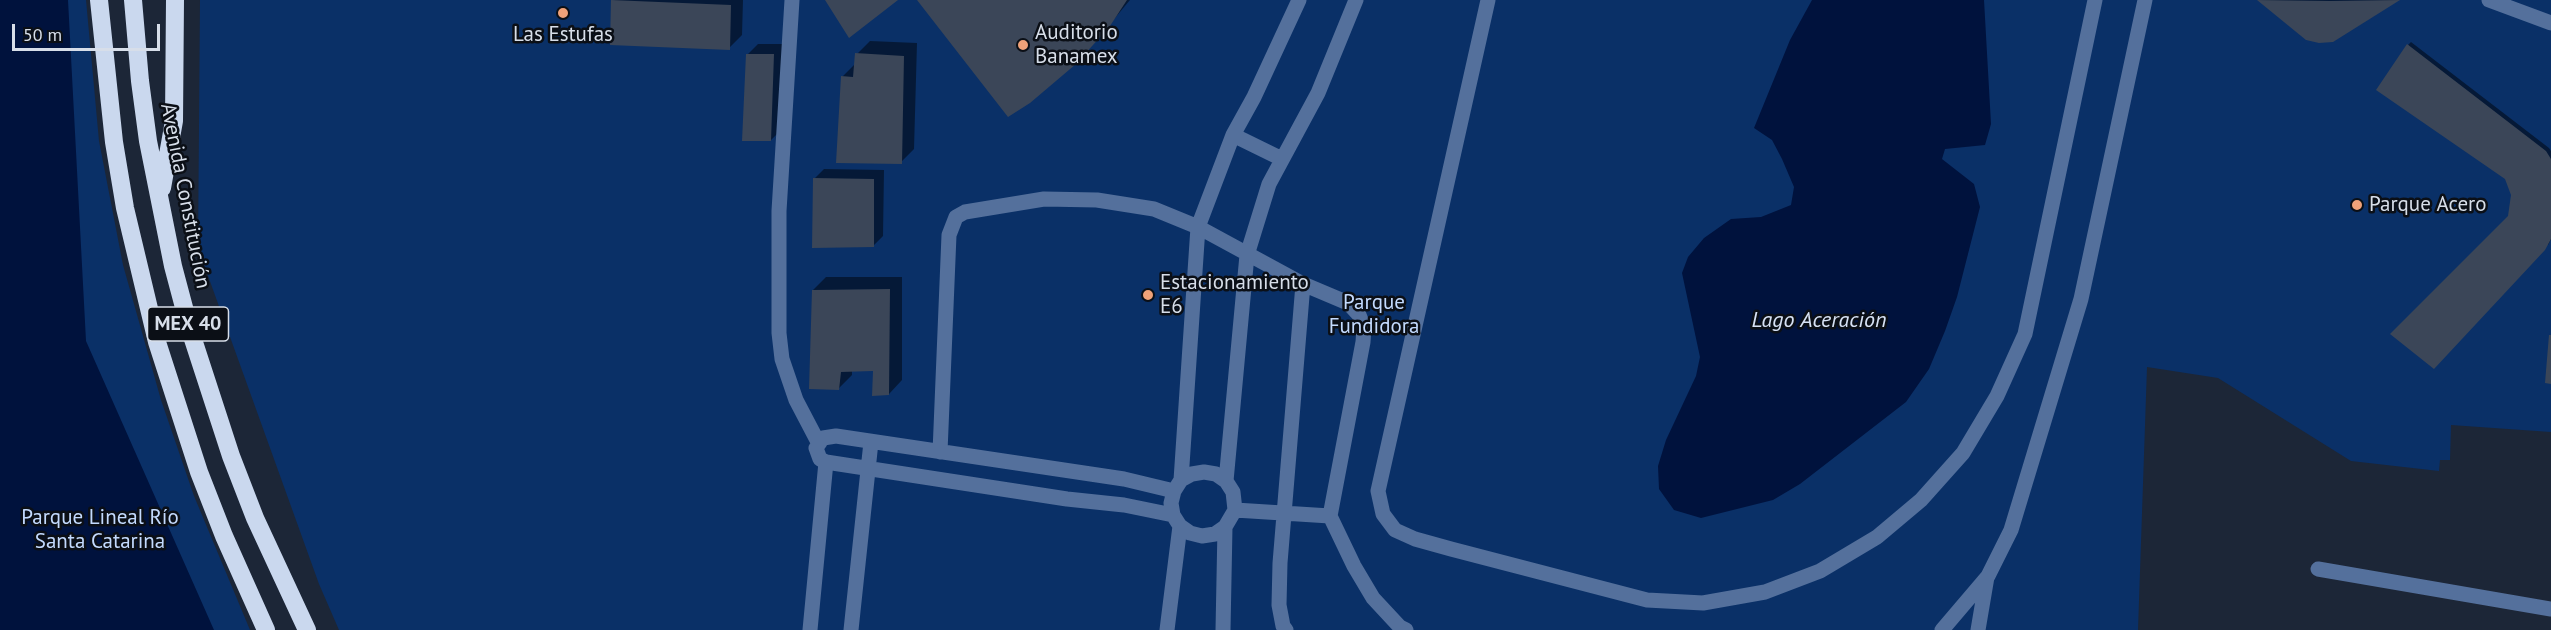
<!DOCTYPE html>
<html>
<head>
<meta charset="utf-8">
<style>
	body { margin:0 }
	#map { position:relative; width:2551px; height:630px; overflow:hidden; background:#1c2637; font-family:"PT Sans",sans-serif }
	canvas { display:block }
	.scale { position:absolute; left:12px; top:24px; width:148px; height:27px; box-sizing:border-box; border:3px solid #d7dee9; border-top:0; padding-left:8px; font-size:18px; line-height:21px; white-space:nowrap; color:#d7dee9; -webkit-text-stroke:4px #0b0f16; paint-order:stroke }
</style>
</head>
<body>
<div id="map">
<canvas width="2551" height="630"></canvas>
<div class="scale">50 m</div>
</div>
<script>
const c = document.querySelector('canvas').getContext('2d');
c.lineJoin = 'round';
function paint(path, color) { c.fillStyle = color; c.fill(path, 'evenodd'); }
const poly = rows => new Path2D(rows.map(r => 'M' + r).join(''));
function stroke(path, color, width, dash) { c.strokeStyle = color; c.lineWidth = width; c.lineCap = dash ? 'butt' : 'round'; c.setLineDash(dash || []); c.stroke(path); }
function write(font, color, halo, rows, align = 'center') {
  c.font = font + ' "PT Sans",sans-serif'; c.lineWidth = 5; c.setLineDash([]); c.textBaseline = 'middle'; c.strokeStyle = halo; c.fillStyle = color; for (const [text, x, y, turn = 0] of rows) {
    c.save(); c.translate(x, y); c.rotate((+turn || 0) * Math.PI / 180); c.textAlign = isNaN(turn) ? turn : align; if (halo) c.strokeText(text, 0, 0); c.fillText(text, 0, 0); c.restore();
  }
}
const green = poly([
	[0,0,86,0,99,141,123,265,161,400,194,496,250,630,0,630],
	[200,0,2551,0,2551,432,2451,425,2450,460,2440,460,2439,471,2351,461,2218,378,2147,367,2138,630,339,630,319,584,198,248]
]);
const water = poly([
	[0,0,68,0,86,341,214,630,0,630],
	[1812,0,1984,0,1991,124,1985,145,1945,149,1942,159,1974,184,1980,207,1957,297,1945,331,1929,369,1906,402,1800,484,1773,500,1701,518,1674,510,1659,489,1658,466,1666,440,1696,376,1700,357,1682,273,1688,257,1704,238,1731,219,1761,217,1791,205,1794,187,1782,159,1772,140,1754,128,1790,40]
]);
const shadow = poly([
	[613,0,743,0,742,35,729,48],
	[919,0,1130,0,1089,49],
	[2259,0,2398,0,2333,41,2307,38],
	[870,41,917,43,914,149,901,162,842,77,856,63,857,54],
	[2411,42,2549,148,2551,151,2551,239,2548,245,2509,216,2513,195,2507,178,2408,45],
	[758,44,784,44,781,130,771,140,748,54],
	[824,169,884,170,883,236,873,246,814,179],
	[826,277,902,277,902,380,889,394,875,369,852,370,852,375,839,388,813,290]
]);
const building = poly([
	[611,0,731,5,730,50,610,45],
	[825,0,898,0,849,38],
	[917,0,1127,0,1110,26,1076,64,1030,103,1008,117],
	[2257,0,2330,1,2400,0,2333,42,2319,43,2306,40],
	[2407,44,2546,151,2551,159,2551,239,2545,250,2434,369,2390,334,2508,216,2511,195,2505,179,2376,90],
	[855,53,904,56,902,164,836,163,841,76,853,77],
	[746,54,774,54,771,141,742,141],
	[813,178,874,179,874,247,812,248],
	[890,289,889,395,872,396,873,371,841,372,839,390,809,389,812,290],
	[2549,335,2551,335,2551,384,2545,383]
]);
const minor = poly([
	[792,0,779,211,779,333,782,359,796,400,818,442],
	[1488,0,1378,491,1383,514,1395,530,1415,539,1451,549,1647,600,1703,603,1765,592,1820,571,1877,537,1921,500,1963,453,1997,396,2025,334,2095,0],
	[2489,0,2551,23],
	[1233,135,1282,159],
	[940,452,949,235,956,217,965,212,1044,199,1097,200,1154,209,1198,227,1303,284,1348,303,1359,315,1364,328,1363,342,1330,516],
	[1181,480,1192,474,1204,472,1216,474,1226,481,1233,492,1235,510,1225,527,1215,534,1202,536,1190,533,1180,526,1173,515,1171,503,1174,491,1181,480,1198,227,1233,135,1254,97,1299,0],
	[1226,481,1247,255,1269,184,1318,93,1356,0],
	[1235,510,1330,516,1354,566,1373,598,1400,627,1406,630],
	[1173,515,1124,505,1067,499,826,462,820,459,816,448,823,438,836,436,1124,479,1174,491],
	[2318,569,2551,609],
	[810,630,826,462],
	[851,630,871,442],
	[1167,630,1180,526],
	[1223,630,1225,527],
	[1286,630,1283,626,1279,605,1280,563,1303,284],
	[1942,630,1988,576,2011,530,2081,299,2145,0],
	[1978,630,1987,577]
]);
const highway = poly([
	[99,0,114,142,125,208,157,342,199,472,224,536,266,630],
	[133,0,140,81,148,141,173,266,190,330,231,456,255,518,307,630],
	[162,188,174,121,175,0]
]);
const markers = [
	[563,13,6,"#f0a279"],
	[1023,45,6,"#f0a279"],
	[2357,205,6,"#f0a279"],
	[1148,295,6,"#f0a279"]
];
const shields = [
	[188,324,81]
];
const shieldNames = [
	["MEX 40",188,324]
];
const poiNames = [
	["Auditorio",1035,33],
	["Banamex",1035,57],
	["Las Estufas",563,35,"center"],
	["Parque Acero",2369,205],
	["Estacionamiento",1160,283],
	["E6",1160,307]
];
const streetNames = [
	["Avenida Constitución",185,196,79]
];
const parkNames = [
	["Parque",1374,303],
	["Fundidora",1374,327],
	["Parque Lineal Río",100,518],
	["Santa Catarina",100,542]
];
const waterNames = [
	["Lago Aceración",1819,321]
];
paint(green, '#0a3067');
paint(water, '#00123d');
paint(shadow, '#0007');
paint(building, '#3b4658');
stroke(minor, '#54709c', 15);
stroke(highway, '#cad8ee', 18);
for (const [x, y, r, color] of markers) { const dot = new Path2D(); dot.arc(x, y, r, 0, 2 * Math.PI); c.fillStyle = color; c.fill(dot); stroke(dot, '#0b0f16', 2); }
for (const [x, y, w] of shields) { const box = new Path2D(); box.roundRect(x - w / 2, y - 17, w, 34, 4.5); c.fillStyle = '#0b0f16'; c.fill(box); stroke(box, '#d7dee9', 1.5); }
write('bold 20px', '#d7dee9', null, shieldNames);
write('21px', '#d7dee9', '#0b0f16', poiNames, 'left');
write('21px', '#d7dee9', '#0b0f16', streetNames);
write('21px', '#c3dafe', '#0b0f16', parkNames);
write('italic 22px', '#d7e2f5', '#0b0f16', waterNames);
</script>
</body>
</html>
